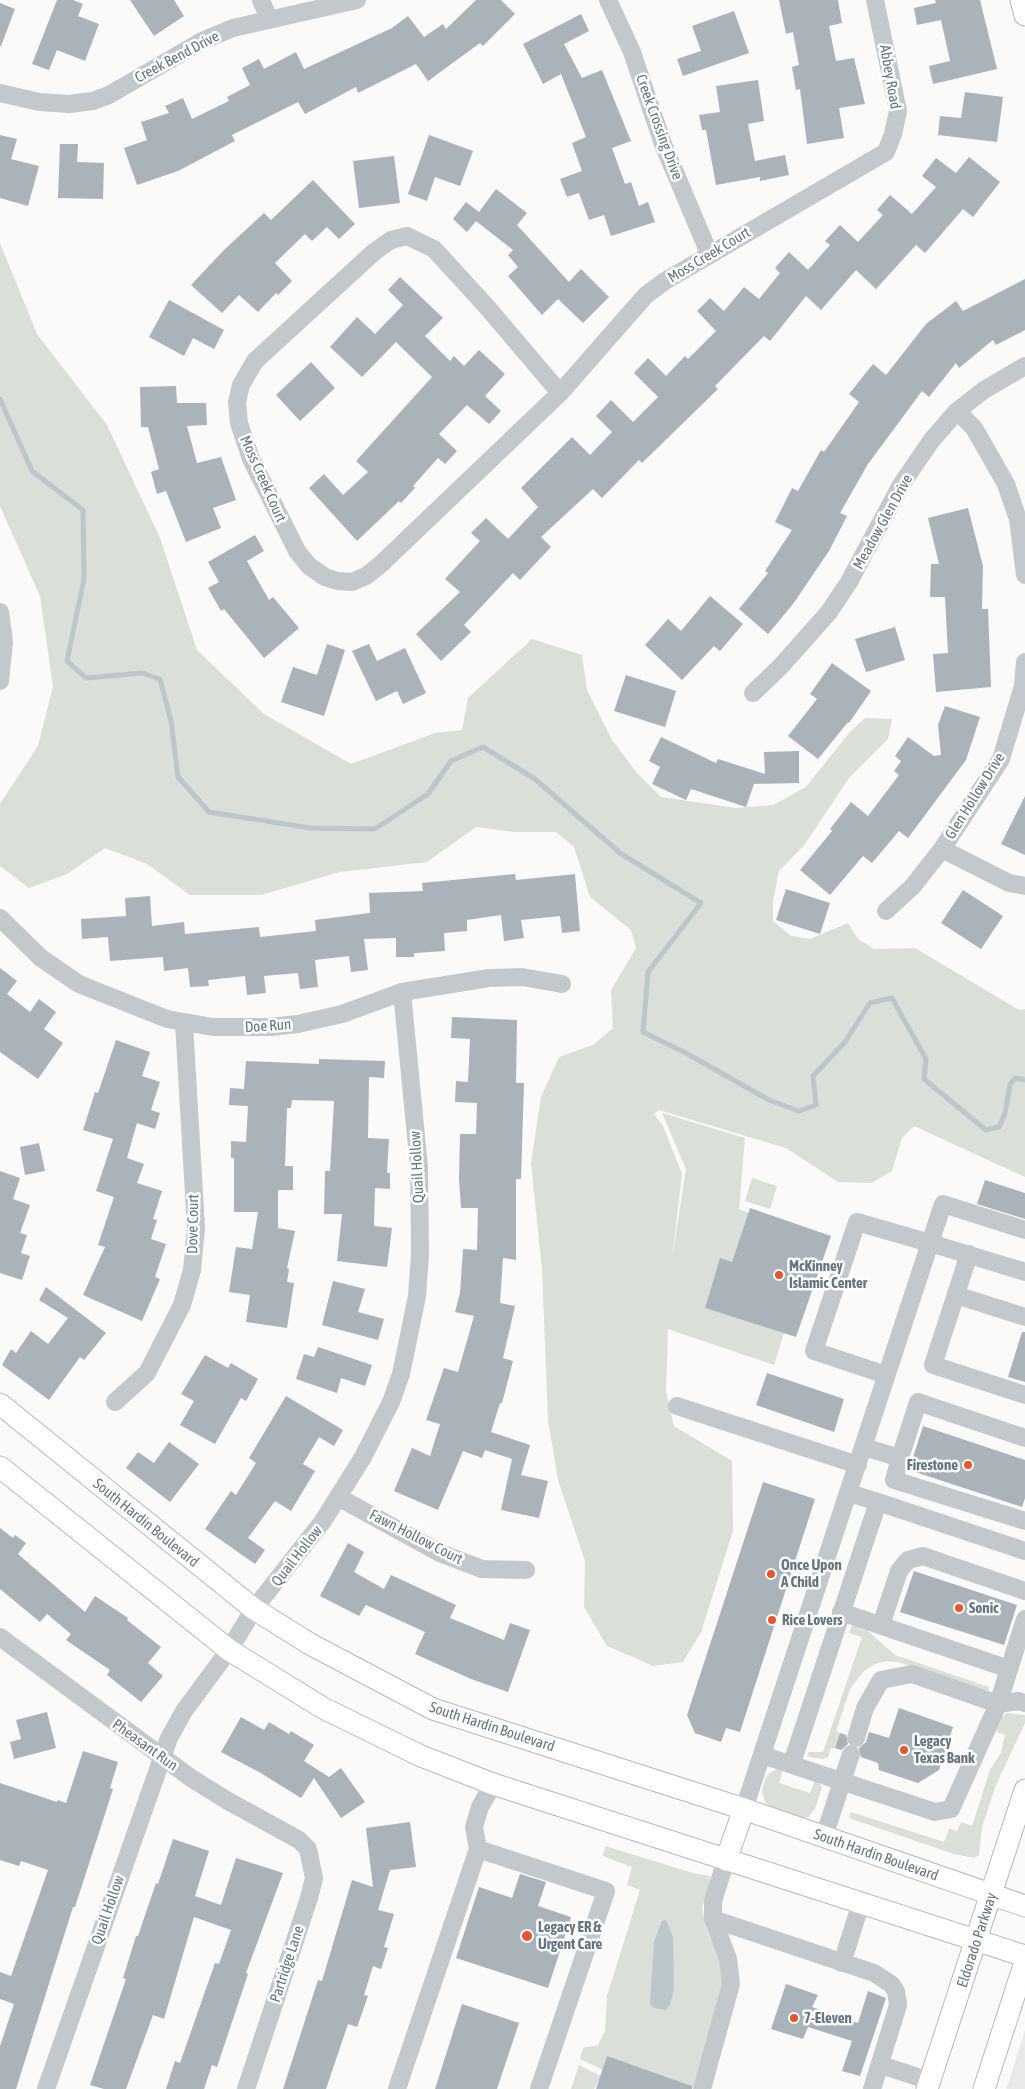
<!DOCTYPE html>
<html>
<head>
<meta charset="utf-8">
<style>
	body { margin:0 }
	canvas { display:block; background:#fafaf8 }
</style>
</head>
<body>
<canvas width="1025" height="2089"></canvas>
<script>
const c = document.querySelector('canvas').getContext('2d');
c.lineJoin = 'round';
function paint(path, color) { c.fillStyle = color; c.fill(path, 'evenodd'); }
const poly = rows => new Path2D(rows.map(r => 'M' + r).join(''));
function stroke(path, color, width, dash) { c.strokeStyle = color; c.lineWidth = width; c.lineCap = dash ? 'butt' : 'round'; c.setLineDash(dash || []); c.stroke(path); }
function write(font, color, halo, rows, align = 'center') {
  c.font = font + ' "Asap Condensed",sans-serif'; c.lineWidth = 5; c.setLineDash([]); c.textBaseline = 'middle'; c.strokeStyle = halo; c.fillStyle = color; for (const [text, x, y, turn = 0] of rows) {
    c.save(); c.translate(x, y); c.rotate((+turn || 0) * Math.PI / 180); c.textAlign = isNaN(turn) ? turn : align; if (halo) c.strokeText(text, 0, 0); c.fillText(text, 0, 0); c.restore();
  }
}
const built = poly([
	[1025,2030,1025,2089,1006,2089,1008,2084]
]);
const green = poly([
	[0,243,37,334,107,425,160,538,197,650,264,714,351,764,435,733,462,730,468,698,532,639,582,655,587,690,612,740,637,773,661,797,736,808,773,805,806,787,850,732,865,718,892,719,888,739,849,778,805,844,779,871,773,901,773,921,791,936,810,939,848,923,858,939,874,949,915,948,1019,1010,1025,1009,1025,1177,914,1126,902,1138,892,1171,871,1183,838,1182,786,1148,659,1110,654,1114,663,1126,682,1174,672,1259,686,1169,662,1113,745,1138,739,1209,749,1213,732,1262,720,1259,705,1308,784,1333,774,1365,668,1329,666,1392,674,1426,732,1461,733,1531,701,1632,683,1662,653,1666,607,1646,584,1607,585,1561,558,1480,548,1420,542,1269,531,1163,541,1097,559,1057,593,1045,613,1028,611,990,636,948,631,930,590,897,574,847,556,832,514,832,476,827,427,862,340,872,261,895,190,895,147,864,105,848,67,874,29,888,0,866,0,804,38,746,53,687,40,596,0,506],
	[752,1178,777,1186,770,1209,745,1201],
	[852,1625,868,1631,895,1655,989,1687,989,1690,984,1691,898,1662,887,1661,875,1664,864,1671,850,1689,836,1731,840,1733,835,1748,831,1748,828,1757,823,1759,810,1757,807,1755,809,1752,823,1752,862,1637,849,1633],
	[1007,1713,1025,1715,1025,1723,996,1785,982,1827,979,1855,974,1858,954,1854,849,1818,851,1812,944,1842,949,1829,957,1831,961,1822,972,1826,990,1770,1001,1753,1005,1735,996,1732,1001,1718],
	[779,1768,783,1769,779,1783,810,1793,815,1780,820,1783,822,1787,815,1809,808,1817,803,1818,772,1808,765,1802,762,1791,765,1780,768,1774],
	[605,1846,693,1873,710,1876,710,1888,702,1907,706,1928,724,1971,726,1992,692,2089,670,2089,673,2079,607,2057,603,2070,580,2059,583,2048,598,2045,605,2031,607,1996,640,1890,627,1885,632,1867,603,1856],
	[579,2065,601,2076,594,2089,571,2089]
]);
const water = poly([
	[666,1920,673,1937,674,1990,670,2004,666,2010,654,2008,650,2004,654,1942,662,1921]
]);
const stream = poly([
	[0,399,32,471,83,510,84,579,67,661,86,678,142,673,160,679,171,721,178,777,209,812,310,828,375,829,428,794,451,761,483,747,535,779,620,853,701,903,648,972,643,1032,684,1052,769,1100,799,1111,816,1105,813,1076,845,1042,870,1003,892,998,926,1059,924,1079,986,1130,999,1127,1005,1113,1010,1085,1015,1078,1025,1080]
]);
const building = poly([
	[57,0,73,0,83,4,78,16,99,24,85,61,57,50,49,70,32,64],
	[130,0,174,0,184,16,154,36],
	[476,0,501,0,515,14,483,46,480,43,428,81,416,64,358,93,356,87,305,114,298,102,232,135,235,141,178,171,137,185,124,148,147,140,141,122,169,113,165,106,183,98,192,119,229,101,227,97,250,85,242,68,259,59,264,69,296,52,304,69,392,28,408,16,424,37,443,24,446,29],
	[779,0,838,0,842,23,829,26,836,61,854,58,865,104,839,108,844,138,807,144,800,89,796,90,792,67,799,65,793,32,786,34],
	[935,0,980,0,997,69,933,84,929,66,950,61,941,20,917,25,914,8,936,3],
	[0,3,15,9,1,46,0,46],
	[734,11,749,53,683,76,677,59,701,51,692,26],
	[581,14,589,31,564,44,582,78,602,70,631,141,612,148,625,184,631,182,639,206,648,202,655,222,611,236,604,215,589,220,579,193,567,197,560,179,582,171,572,143,586,137,561,74,543,84,523,44],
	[758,80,764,121,748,124,755,161,785,155,789,175,760,181,760,177,716,185,706,130,702,130,699,115,720,112,716,86],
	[965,92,1003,97,997,142,938,135,940,116,961,118],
	[0,135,17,139,11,159,39,166,28,206,0,198],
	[429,135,473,151,460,186,435,177,427,201,408,194],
	[60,144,78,144,77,162,104,163,103,199,58,198],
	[394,156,400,203,359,208,353,161],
	[969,157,1000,182,973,217,963,209,925,253,916,245,876,289,856,270,821,310,806,296,770,341,764,336,715,386,718,389,642,463,639,460,602,498,593,489,541,537,551,547,520,580,513,573,464,625,471,632,441,661,416,634,460,592,445,579,480,541,471,533,486,518,508,539,538,507,521,488,572,437,590,455,612,432,596,416,611,400,633,422,658,397,634,373,648,358,666,376,685,356,688,359,716,331,697,311,710,298,724,311,744,287,759,299,780,273,775,268,789,252,808,270,830,245,825,241,840,225,858,242,883,215,877,210,890,195,912,214,936,187,922,176,936,158,956,173],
	[313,180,355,224,339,239,327,227,312,241,305,234,275,263,292,281,278,295,276,293,258,312,239,295,222,313,191,285,224,250,264,213,271,220],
	[496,189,527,213,517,225,569,282,581,269,609,297,583,323,558,299,542,315,508,276,518,267,508,255,513,250,476,221,467,232,453,219,466,202,479,212],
	[400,277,443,318,425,336,450,361,454,356,464,366,479,350,505,374,485,396,501,411,489,424,467,405,439,434,457,451,445,464,438,458,413,486,415,488,401,503,399,501,357,541,309,488,324,474,343,495,368,472,356,461,432,377,396,342,362,377,330,347,357,317,375,334,403,305,388,290],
	[1025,279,1025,330,996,345,993,340,959,368,956,363,929,397,922,391,868,464,840,513,847,516,829,551,793,604,768,634,739,609,768,573,765,571,792,530,775,522,792,488,798,491,821,450,824,452,859,402,849,394,873,364,886,375,926,324,956,301,963,311],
	[169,300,224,330,214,349,193,338,184,356,149,337],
	[311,362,335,388,300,421,276,395],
	[176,386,177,403,206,403,207,425,187,426,197,463,221,457,236,500,213,508,221,528,186,542,166,491,157,494,151,472,159,469,148,427,141,427,140,387],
	[968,508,983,566,982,609,988,609,991,687,936,692,933,654,948,653,945,597,930,597,931,564,939,564,928,518],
	[255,535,264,551,247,561,269,600,273,597,299,628,264,658,224,609,221,611,208,588,219,582,208,562],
	[710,596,743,624,720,651,714,646,682,680,645,645,668,619,681,631],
	[895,627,905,660,866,672,855,639],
	[327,644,345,650,324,716,281,702,293,667,317,675],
	[369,644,377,661,405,648,426,693,403,704,397,691,376,701,352,651],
	[832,663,871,691,849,723,848,722,818,759,788,736,817,699,810,694],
	[626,675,676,691,665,727,614,711],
	[945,706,980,717,966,760,908,838,899,831,872,863,863,856,830,895,800,870,832,831,830,829,851,802,868,816,899,775,894,771,901,761,895,756,908,737,934,756,941,755,938,725],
	[661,737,716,763,718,759,765,774,764,752,799,751,799,783,754,784,746,807,691,789,686,800,652,784,660,767,649,761],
	[1025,796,1025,855,1001,844],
	[515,874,516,880,575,874,580,931,562,933,560,916,521,920,524,938,504,941,501,915,467,920,467,931,444,933,445,951,414,953,414,957,396,957,396,938,364,939,368,970,351,972,349,956,315,960,318,987,300,989,298,973,264,976,266,993,247,995,245,976,208,980,209,986,190,987,188,968,164,971,163,957,110,961,108,937,82,939,81,919,126,916,125,898,150,896,152,926,184,922,185,934,259,927,260,937,316,931,315,920,370,913,369,893,423,891,422,883],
	[786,889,830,903,820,934,776,920],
	[963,890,1003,916,981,949,941,923],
	[0,968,17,981,7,994,30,1012,39,999,56,1012,44,1029,63,1043,38,1079,0,1052],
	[452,1017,517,1020,516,1083,524,1083,521,1179,516,1179,516,1260,503,1258,500,1303,515,1306,503,1358,513,1361,502,1403,500,1403,491,1432,530,1445,521,1475,548,1481,539,1518,501,1510,512,1459,485,1450,482,1458,463,1451,438,1510,394,1491,412,1448,430,1456,440,1424,426,1420,444,1368,458,1372,474,1316,455,1312,460,1293,463,1249,477,1250,478,1208,461,1208,459,1179,460,1134,476,1134,477,1103,455,1102,456,1081,468,1082,470,1039,451,1038],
	[116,1040,150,1052,142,1076,160,1082,151,1110,160,1113,155,1129,137,1123,127,1158,144,1164,137,1183,162,1191,153,1219,157,1220,151,1239,166,1244,155,1277,160,1279,142,1321,83,1295,105,1247,98,1245,114,1197,96,1191,113,1139,83,1130,95,1092,98,1093],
	[319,1059,385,1061,384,1078,369,1077,368,1138,389,1139,387,1173,390,1173,390,1189,375,1188,374,1226,392,1228,387,1267,337,1261,342,1214,324,1214,325,1171,330,1171,334,1101,292,1100,291,1108,287,1108,285,1166,293,1166,293,1190,278,1190,278,1228,295,1231,287,1268,289,1269,287,1282,294,1283,287,1328,246,1322,250,1295,229,1292,236,1247,252,1249,258,1212,234,1212,234,1158,231,1158,231,1141,246,1142,248,1106,229,1105,230,1088,244,1089,246,1061,319,1064],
	[39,1143,45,1171,25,1175,20,1147],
	[0,1171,20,1178,13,1199,30,1205,20,1233,27,1235,21,1253,30,1256,22,1280,0,1273],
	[985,1180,1025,1193,1025,1219,977,1204],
	[750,1208,831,1236,796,1337,705,1308,720,1258,732,1262],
	[333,1281,365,1289,358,1312,384,1319,378,1340,322,1325],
	[46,1287,106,1333,84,1360,80,1357,49,1400,2,1365,11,1349,16,1353,31,1331,48,1344,68,1318,39,1300],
	[1022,1332,1025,1332,1025,1382,1008,1377],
	[318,1347,372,1365,365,1386,341,1378,337,1393,296,1379,304,1354,314,1357],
	[205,1355,228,1368,231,1363,258,1379,246,1401,241,1398,215,1444,180,1425,194,1401,181,1394],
	[767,1373,844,1399,834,1432,756,1405],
	[286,1396,343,1430,334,1446,319,1437,303,1464,315,1471,291,1511,275,1501,248,1538,265,1550,255,1564,205,1529,231,1491,236,1495,256,1463,249,1458],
	[923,1426,1025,1460,1025,1498,1022,1507,909,1470],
	[169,1442,199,1464,170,1502,126,1468,138,1452,154,1463],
	[763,1482,815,1499,740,1732,726,1728,721,1742,695,1733,687,1715],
	[0,1528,13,1538,15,1535,26,1543,18,1554,85,1612,95,1596,128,1618,127,1620,161,1647,148,1663,163,1676,141,1702,107,1675,110,1670,66,1640,71,1634,47,1614,40,1622,0,1589],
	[348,1543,364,1552,354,1572,384,1589,391,1575,456,1605,450,1618,504,1640,510,1623,530,1630,508,1692,471,1679,415,1654,425,1632,366,1605,359,1616,320,1596],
	[914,1571,1017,1605,1004,1645,900,1612],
	[899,1708,953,1727,939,1770,918,1783,879,1770,878,1763,861,1757,859,1748,866,1742,869,1732,889,1738],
	[47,1712,56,1748,14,1759,10,1742,21,1739,16,1720],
	[241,1717,264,1730,269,1722,289,1734,291,1731,314,1745,304,1761,329,1777,341,1768,365,1802,341,1818,314,1778,301,1798,259,1772,221,1752],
	[840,1733,846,1735,848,1744,841,1750,835,1748],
	[83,1751,118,1762,110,1788,113,1789,75,1907,73,1907,16,2089,0,2089,0,2046,14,2004,0,1999,0,1972,11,1976,48,1870,21,1861,19,1866,0,1860,0,1783,57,1802,58,1800,66,1803],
	[410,1822,416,1867,390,1870,378,1910,394,1914,384,1947,388,1948,381,1969,373,1966,364,1995,368,1996,357,2027,348,2024,326,2089,283,2089,318,1980,322,1981,352,1880,373,1887,366,1828],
	[173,1839,209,1851,195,1896,221,1905,236,1858,283,1873,246,1973,248,1974,217,2067,212,2065,204,2089,166,2089,175,2061,180,2063,215,1963,219,1964,231,1930,194,1917,164,2019,153,2015,126,2089,104,2089,90,2085,126,1979,123,1978,136,1936,138,1936,156,1883,158,1884],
	[520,1874,546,1882,538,1906,571,1917,548,1988,456,1958,479,1887,512,1898],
	[786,1984,818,1995,812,2007,858,2023,868,1991,886,1998,860,2076,842,2071,852,2041,808,2027,803,2039,771,2029],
	[462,2004,519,2023,497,2089,435,2089],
	[607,2056,692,2086,692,2089,596,2089]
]);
const minor = poly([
	[261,0,269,19],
	[608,0,632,52,663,144,709,253],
	[0,93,39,102,69,104,93,101,109,95,202,41,233,28,357,0],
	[407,236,434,249,487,307,560,393,380,565,366,576,352,582,337,581,325,577,309,566,297,551,251,459,239,423,237,402,241,385,255,361,374,252,391,240,407,236],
	[560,393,646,295,665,281,886,152,893,134,898,111,875,0],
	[957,411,974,428,1006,484,1018,519,1025,575],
	[0,612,4,642,0,681],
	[753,693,781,666,829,612,849,582,901,485,931,441,957,411,984,390,1025,366],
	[942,849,1009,883,1025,886],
	[886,911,913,886,942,849,1001,759,1023,686,1025,662],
	[0,918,41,958,79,984,167,1019,213,1027,271,1027,298,1024,342,1014,402,992,489,978,522,977,562,984],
	[969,1254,933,1365,1025,1395],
	[956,1295,1025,1317],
	[886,1375,814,1351,857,1222,930,1243,943,1204,1025,1230],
	[115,1402,147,1373,182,1305,192,1270,196,1228,184,1023],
	[677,1406,858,1465],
	[864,1447,900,1458,918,1402,1025,1438],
	[900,1458,894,1480,1025,1521],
	[338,1497,440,1553,482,1569,526,1570],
	[878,1502,1025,1551],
	[841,1612,1009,1669],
	[881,1625,899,1571,908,1560,923,1556,1025,1591],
	[0,1637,191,1778,228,1801,299,1840,308,1849,314,1878,309,1898,246,2089],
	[856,1738,865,1708,881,1680,912,1674,998,1704,1018,1701,1025,1703],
	[762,1755,935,1812,951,1809,998,1704,1025,1619],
	[792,1763,878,1502,849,1493],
	[493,1784,480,1807,474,1827,478,1849,606,1891,539,2089],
	[744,1809,930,1243,1025,1272],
	[824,1837,851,1754],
	[713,1919,874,1973,891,1984,896,1991,898,2005,872,2089],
	[842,1963,861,1903],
	[881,2065,930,2081],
	[46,2089,169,1738,184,1711,229,1650,254,1609,323,1521,363,1457,391,1402,401,1374,417,1296,420,1254,419,1167,402,992],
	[397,2089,478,1849],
	[702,2089,731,1984,728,1959,713,1919,713,1901,726,1860]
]);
const major = poly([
	[1021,0,1025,15],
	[0,1404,254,1609,310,1644,433,1709,744,1809,1025,1906],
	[0,1467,229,1650,323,1708,421,1756,493,1784,1025,1956],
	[726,1860,744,1809],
	[927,2089,1025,1790],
	[984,2089,1025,1962]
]);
const markers = [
	[779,1275,5,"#e4572e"],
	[968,1465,5,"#e4572e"],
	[771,1574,5,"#e4572e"],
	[959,1608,5,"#e4572e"],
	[772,1620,5,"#e4572e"],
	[904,1750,5,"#e4572e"],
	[527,1936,6,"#e4572e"],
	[794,2018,5,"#e4572e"]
];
const streetNames = [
	["Creek Bend Drive",177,57,-28],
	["Abbey Road",890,77,80],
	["Creek Crossing Drive",659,127,70],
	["Moss Creek Court",709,255,-31],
	["Moss Creek Court",263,479,66],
	["Meadow Glen Drive",883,522,-61],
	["Glen Hollow Drive",975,796,-58],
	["Doe Run",268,1026,-4],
	["Quail Hollow",417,1167,-93],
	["Dove Court",193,1224,-89],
	["South Hardin Boulevard",146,1523,39],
	["Fawn Hollow Court",416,1537,27],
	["Quail Hollow",297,1556,-52],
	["South Hardin Boulevard",492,1727,18],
	["Pheasant Run",145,1745,36],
	["South Hardin Boulevard",876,1855,19],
	["Quail Hollow",108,1910,-71],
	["Eldorado Parkway",977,1940,-72],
	["Partridge Lane",287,1964,-72]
];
const poiNames = [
	["McKinney",789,1266],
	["Islamic Center",789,1283],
	["Firestone",958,1465,"right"],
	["Once Upon",781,1565],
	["A Child",781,1582],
	["Sonic",969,1608],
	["Rice Lovers",782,1620],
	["Legacy",914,1741],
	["Texas Bank",914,1758],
	["Legacy ER &",538,1927],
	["Urgent Care",538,1944],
	["7-Eleven",804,2018]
];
paint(built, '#e8e9e9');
paint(green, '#dadfd7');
paint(water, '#bbc7cb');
stroke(stream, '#bbc7cb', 5);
paint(building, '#aab3b9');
stroke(major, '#b5babe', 23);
stroke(minor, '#c3c8cc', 18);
stroke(major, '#fff', 21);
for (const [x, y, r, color] of markers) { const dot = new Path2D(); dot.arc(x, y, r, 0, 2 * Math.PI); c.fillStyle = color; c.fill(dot); stroke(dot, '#fff', 2); }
write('15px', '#657683', '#fff', streetNames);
write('bold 15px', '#657683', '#fff', poiNames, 'left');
</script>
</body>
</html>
